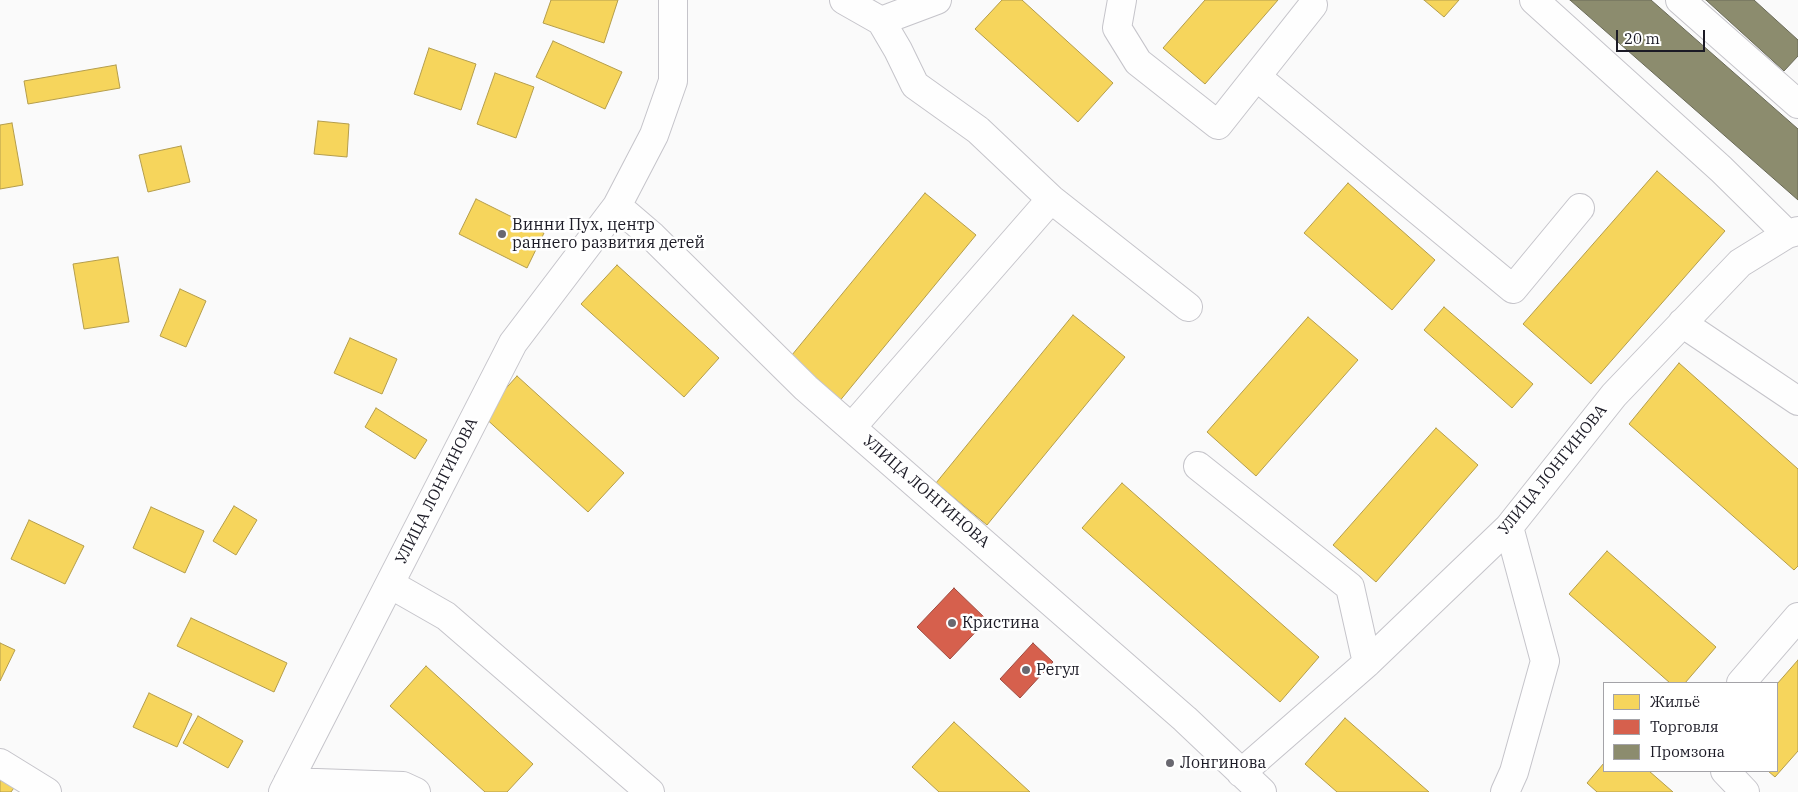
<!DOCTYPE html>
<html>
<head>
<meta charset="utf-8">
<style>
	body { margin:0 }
	#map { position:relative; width:1798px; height:792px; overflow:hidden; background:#fafafa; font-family:"IBM Plex Serif",serif }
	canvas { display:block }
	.legend { position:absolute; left:1603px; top:682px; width:175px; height:90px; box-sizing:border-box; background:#fff; border:1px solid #a4a3a8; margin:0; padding:6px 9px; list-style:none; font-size:15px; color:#1b1a25 }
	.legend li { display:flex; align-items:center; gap:10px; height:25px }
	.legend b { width:25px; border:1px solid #a4a3a8 }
	.scale { position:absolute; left:1616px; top:30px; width:89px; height:22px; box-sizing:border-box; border:2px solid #1b1a25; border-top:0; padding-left:6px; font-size:15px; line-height:18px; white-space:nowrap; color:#1b1a25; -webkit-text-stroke:4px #fff; paint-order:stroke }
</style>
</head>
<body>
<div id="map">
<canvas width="1798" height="792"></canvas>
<ul class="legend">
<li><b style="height:14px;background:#f6d55c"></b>Жильё</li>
<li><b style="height:14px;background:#d6604d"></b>Торговля</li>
<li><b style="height:14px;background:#8c8c6e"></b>Промзона</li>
</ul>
<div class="scale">20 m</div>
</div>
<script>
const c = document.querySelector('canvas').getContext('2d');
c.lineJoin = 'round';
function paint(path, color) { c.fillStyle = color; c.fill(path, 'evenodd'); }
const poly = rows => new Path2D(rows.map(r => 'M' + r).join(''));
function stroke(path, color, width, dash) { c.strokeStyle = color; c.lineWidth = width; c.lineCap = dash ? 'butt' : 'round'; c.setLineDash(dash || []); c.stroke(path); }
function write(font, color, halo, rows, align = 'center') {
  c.font = font + ' "IBM Plex Serif",serif'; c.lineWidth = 5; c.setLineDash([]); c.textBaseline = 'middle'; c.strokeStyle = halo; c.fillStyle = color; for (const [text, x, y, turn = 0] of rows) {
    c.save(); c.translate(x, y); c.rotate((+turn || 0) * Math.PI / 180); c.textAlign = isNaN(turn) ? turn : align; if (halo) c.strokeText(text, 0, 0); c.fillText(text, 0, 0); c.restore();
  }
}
const homes = poly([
	[551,0,618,0,604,43,543,23,551,0],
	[1002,0,1022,0,1113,83,1078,122,975,29,1002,0],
	[1205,0,1278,0,1205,84,1163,48,1205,0],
	[1424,0,1459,0,1444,17,1424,0],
	[553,41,622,72,605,109,536,77,553,41],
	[429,48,476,64,461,110,414,94,429,48],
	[116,65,120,88,28,104,24,81,116,65],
	[495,73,534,87,516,138,477,124,495,73],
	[318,121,349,124,347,157,314,154,318,121],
	[12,123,23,185,0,189,0,125,12,123],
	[181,146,190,182,148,192,139,155,181,146],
	[1657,171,1725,231,1591,384,1523,324,1657,171],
	[1348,183,1435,260,1392,310,1304,233,1348,183],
	[925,193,976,235,838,403,787,361,925,193],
	[476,199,544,233,527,268,459,234,476,199],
	[118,257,129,322,84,329,73,264,118,257],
	[617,265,719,358,684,397,581,304,617,265],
	[180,289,206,301,186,347,160,336,180,289],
	[1444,307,1533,384,1512,408,1424,330,1444,307],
	[1073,315,1125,357,987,525,936,483,1073,315],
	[1308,317,1358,360,1256,476,1207,432,1308,317],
	[350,338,397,359,382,394,334,373,350,338],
	[1679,363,1798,469,1798,566,1794,570,1629,424,1679,363],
	[517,376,624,473,588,512,482,415,517,376],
	[376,408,427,440,415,459,365,427,376,408],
	[1436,428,1478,465,1376,582,1333,545,1436,428],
	[1122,483,1319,657,1280,702,1082,528,1122,483],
	[234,506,257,520,236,555,213,541,234,506],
	[151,507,204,531,185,573,133,548,151,507],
	[29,520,84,546,65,584,11,559,29,520],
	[1607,551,1716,647,1685,683,1670,683,1569,594,1607,551],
	[191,618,287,663,274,692,177,646,191,618],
	[0,643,15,650,0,681,0,643],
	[1798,660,1798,751,1775,777,1768,771,1777,771,1777,684,1798,660],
	[426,666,533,764,507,792,485,792,390,706,426,666],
	[149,693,192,714,177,747,133,727,149,693],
	[198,716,243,741,228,768,183,743,198,716],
	[1345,718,1429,792,1337,792,1305,764,1345,718],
	[954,722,1030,792,939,792,912,767,954,722],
	[1604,763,1604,771,1649,771,1673,792,1597,792,1587,783,1604,763],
	[0,773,16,785,11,792,0,792,0,773]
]);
const shops = poly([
	[954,588,987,620,950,659,917,627,954,588],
	[1033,643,1053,662,1020,698,1000,679,1033,643]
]);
const industry = poly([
	[1570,0,1651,0,1798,129,1798,200,1570,0],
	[1706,0,1754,0,1798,40,1798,56,1784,71,1706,0]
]);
const minor = poly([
	[844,0,881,21,898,50,915,85,978,130,1051,199,1188,307],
	[1122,0,1117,28,1138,62,1218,125,1313,5],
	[1534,0,1721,169,1787,234],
	[1680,0,1798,104],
	[881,21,937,0],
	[1257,77,1513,289,1580,208],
	[617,206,652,236,806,388,1185,719,1262,792],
	[1682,323,1798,401],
	[852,427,1051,199],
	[1198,466,1350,587,1367,663],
	[390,584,446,616,650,792],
	[1741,683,1798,617],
	[0,763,47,792],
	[1725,771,1745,792],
	[1241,773,1367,663,1509,527,1614,395,1740,263,1787,234,1798,231],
	[288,782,403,786,416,792],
	[283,792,513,343,617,206,654,135,673,81,673,0],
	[1505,792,1514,772,1545,661,1509,527]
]);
const markers = [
	[502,234,5,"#696870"],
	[952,623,5,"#696870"],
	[1026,670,5,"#696870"],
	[1170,763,5,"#696870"]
];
const poiNames = [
	["Винни Пух, центр",512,225],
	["раннего развития детей",512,243],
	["Кристина",962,623],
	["Регул",1036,670],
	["Лонгинова",1180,763]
];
const streetNames = [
	["УЛИЦА ЛОНГИНОВА",1553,470,-51],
	["УЛИЦА ЛОНГИНОВА",437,491,-63],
	["УЛИЦА ЛОНГИНОВА",926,492,41]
];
paint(homes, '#f6d55c');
stroke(homes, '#b49d4c', 1);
paint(shops, '#d6604d');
stroke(shops, '#9e4b41', 1);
paint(industry, '#8c8c6e');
stroke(industry, '#6a6a58', 1);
stroke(minor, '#c5c4ca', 30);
stroke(minor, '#fefefe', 28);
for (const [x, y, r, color] of markers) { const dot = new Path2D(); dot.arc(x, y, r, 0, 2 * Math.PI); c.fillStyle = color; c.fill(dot); stroke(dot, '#fff', 2); }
write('16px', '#1b1a25', '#fff', poiNames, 'left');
write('16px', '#1b1a25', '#fff', streetNames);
</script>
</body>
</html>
